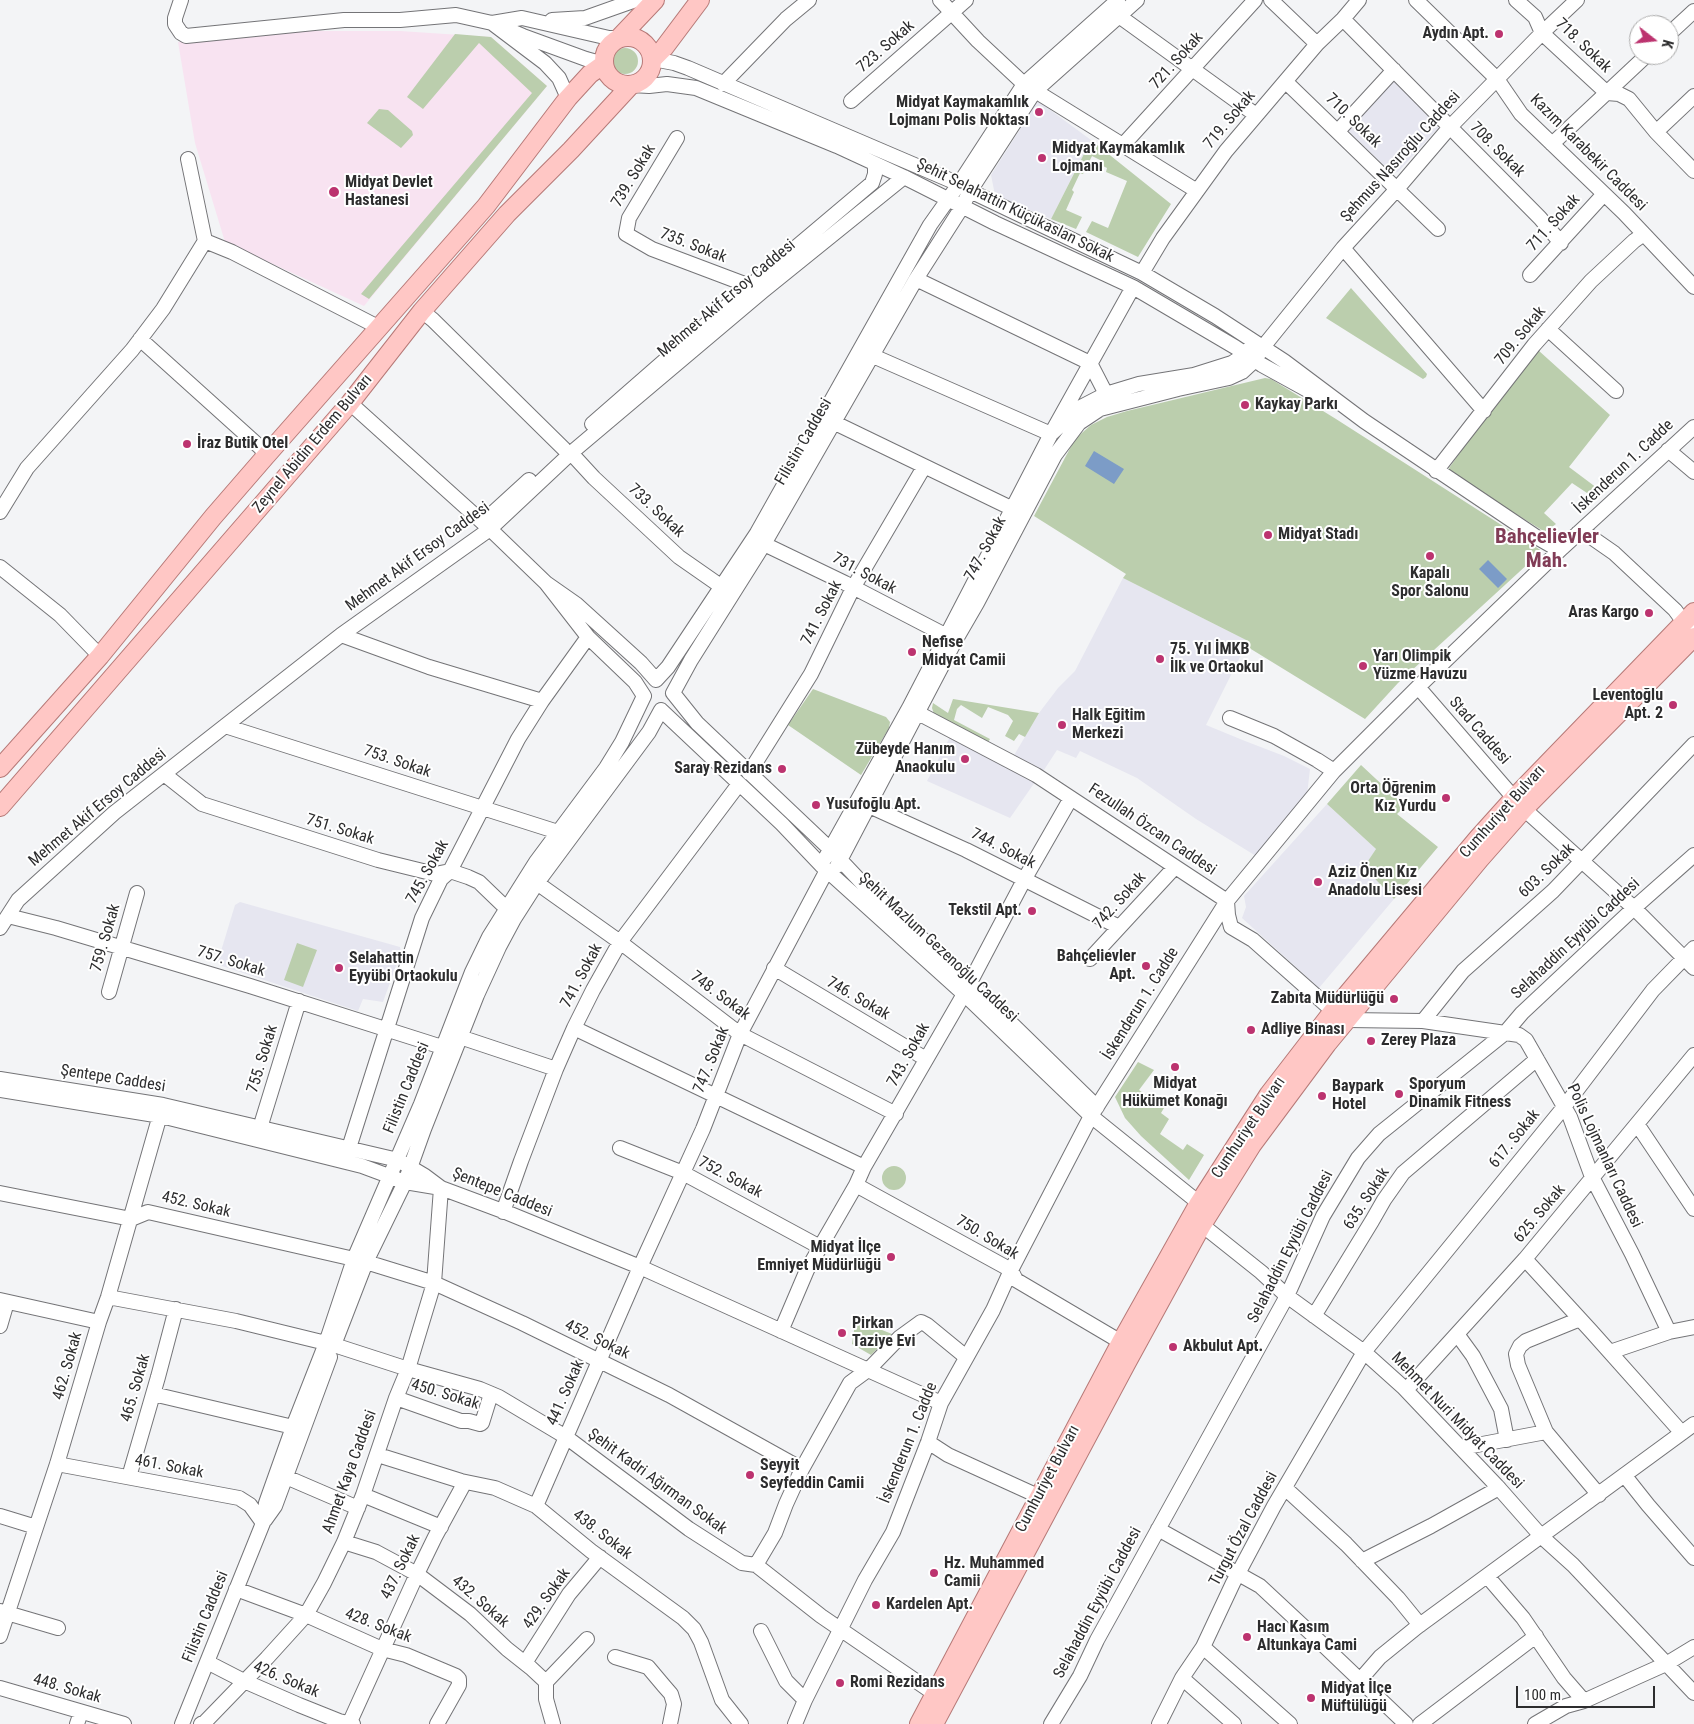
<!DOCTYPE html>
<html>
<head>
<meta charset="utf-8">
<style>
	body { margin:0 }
	#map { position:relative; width:1694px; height:1724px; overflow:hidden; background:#f3f4f6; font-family:"Roboto Condensed",sans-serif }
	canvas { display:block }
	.north { position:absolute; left:1629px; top:15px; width:50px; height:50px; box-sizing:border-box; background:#fff; border:1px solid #ababab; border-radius:50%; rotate:106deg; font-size:14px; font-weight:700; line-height:20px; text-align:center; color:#2d2d2e }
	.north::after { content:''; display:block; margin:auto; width:18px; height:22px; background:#bc336f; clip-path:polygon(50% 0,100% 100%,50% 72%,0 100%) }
	.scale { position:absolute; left:1516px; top:1686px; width:139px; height:22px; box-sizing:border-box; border:2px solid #2d2d2e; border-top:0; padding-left:6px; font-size:15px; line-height:18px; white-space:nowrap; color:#2d2d2e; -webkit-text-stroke:4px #fff; paint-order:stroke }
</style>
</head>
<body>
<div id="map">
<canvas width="1694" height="1724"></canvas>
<div class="north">K</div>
<div class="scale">100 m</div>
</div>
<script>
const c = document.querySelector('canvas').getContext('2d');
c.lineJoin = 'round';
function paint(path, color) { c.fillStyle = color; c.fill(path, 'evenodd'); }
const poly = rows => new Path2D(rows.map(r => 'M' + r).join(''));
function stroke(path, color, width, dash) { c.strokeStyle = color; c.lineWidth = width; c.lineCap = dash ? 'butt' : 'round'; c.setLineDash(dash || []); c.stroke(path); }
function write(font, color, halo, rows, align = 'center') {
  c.font = font + ' "Roboto Condensed",sans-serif'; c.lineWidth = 4; c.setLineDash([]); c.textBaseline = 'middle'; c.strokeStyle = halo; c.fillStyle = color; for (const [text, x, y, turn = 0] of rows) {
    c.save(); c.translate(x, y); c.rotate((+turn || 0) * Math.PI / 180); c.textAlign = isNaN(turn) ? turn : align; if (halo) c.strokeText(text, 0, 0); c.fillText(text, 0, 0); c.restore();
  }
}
const built = poly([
	[1392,76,1440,126,1398,172,1392,173,1344,127],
	[1038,101,1091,140,1051,219,995,195,991,175],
	[1123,578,1248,641,1206,725,1245,741,1284,756,1310,769,1307,795,1256,856,1196,819,1137,778,1080,751,1076,758,1057,750,1042,773,1013,757,1039,713,1058,688,1075,671],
	[950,737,1035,782,1010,818,927,781],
	[1327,804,1376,849,1365,867,1394,899,1319,988,1242,918,1246,907,1244,896],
	[240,902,400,947,401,952,383,1002,363,999,358,1011,222,966,218,961,235,905]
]);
const medical = poly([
	[301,31,400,31,491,37,547,86,364,306,225,242,195,143,178,42]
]);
const green = poly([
	[455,34,491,37,547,86,369,299,361,294,532,93,479,43,423,109,407,97],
	'612 61a13 13 0 1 1 26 0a13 13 0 1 1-26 0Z',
	[379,109,388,110,412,131,413,135,401,148,367,123],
	[1091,140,1171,204,1138,257,1086,232,1092,221,1108,228,1127,181,1106,172,1107,168,1101,165,1102,161,1092,156,1083,174,1080,173,1072,190,1074,192,1066,210,1082,217,1076,229,1051,219],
	[1351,288,1427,374,1426,377,1423,379,1326,318],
	[1538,350,1610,415,1569,467,1597,488,1590,495,1572,483,1544,513,1556,524,1545,532,1447,471,1504,390],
	[1265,378,1271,379,1336,419,1542,551,1398,683,1365,719,1246,646,1248,641,1123,578,1126,574,1034,516,1075,439,1091,425,1107,417,1127,411],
	[813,689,886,717,890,722,889,728,861,775,788,725],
	[953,699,1039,713,1025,737,1019,734,1014,741,1005,736,1013,721,1008,715,988,707,982,718,961,705,957,709,954,720,990,739,987,744,935,717,932,708,933,703,948,713],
	[1361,765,1405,806,1397,814,1438,847,1394,899,1364,867,1376,849,1327,804],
	[297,943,317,950,303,987,284,980],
	[1138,1062,1154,1070,1139,1090,1164,1108,1161,1113,1169,1119,1160,1134,1183,1150,1187,1144,1204,1155,1189,1180,1141,1136,1125,1118,1115,1097],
	'882 1178a12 12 0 1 1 24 0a12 12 0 1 1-24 0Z',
	[855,1324,877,1328,892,1334,871,1355,852,1344]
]);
const water = poly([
	[1094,451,1124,469,1114,484,1085,466],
	[1488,560,1507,579,1498,588,1479,569]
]);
const minor = poly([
	[181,0,175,18,175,24,181,33,186,36,344,20,400,20,456,15,492,23,545,63,559,78,568,98],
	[940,0,978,41,1024,84,1197,191],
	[1271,0,1317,44],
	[1416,0,1497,79,1521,114,1624,213,1694,287],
	[1516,0,1535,17,1542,33,1607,93,1619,94,1629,99,1656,132,1694,171],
	[1119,16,1256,115],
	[1343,19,1540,218,1561,243],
	[552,20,585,18,636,0],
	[1669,34,1694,11],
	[653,59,674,63,688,68,959,184,970,191,1142,273,1215,316,1284,361,1364,421,1538,538,1552,546,1562,548],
	[604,64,586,59,523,36,492,23,522,18,609,38,619,38],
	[1286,82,1438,229],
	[723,84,786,19,809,0],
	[631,85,649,86,667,84,696,88,837,146,904,177,995,223,1133,287,1235,347,1262,365,1322,398],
	[851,101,966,0],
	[1338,131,1394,70],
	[1656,132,1694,96],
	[677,138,629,218,626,234,652,249,750,286],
	[1552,144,1647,55],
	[1123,145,1255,0],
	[188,159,205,241,232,252,380,328],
	[1343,248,1484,411],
	[1142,273,1163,238,1226,151,1317,44,1343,19,1359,0],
	[1530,275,1604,194],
	[916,279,1090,363,1106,394],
	[422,311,433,320,564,449],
	[1548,329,1616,391],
	[140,339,261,448,265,457],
	[873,356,1051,434,1133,287],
	[350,403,490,529,546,583],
	[835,423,1013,509],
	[592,424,750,286,872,183,875,174,875,164],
	[1668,450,1694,472],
	[571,453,594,478,679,557,722,587],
	[1436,471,1534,345,1591,281,1634,241,1644,234],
	[0,512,27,468,132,350,163,309,205,241],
	[483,522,529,480],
	[1578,533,1584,533,1591,537,1614,553,1675,610,1689,629],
	[764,544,845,583,947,636],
	[0,567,60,615,100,656],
	[341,635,429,667,542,701],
	[1418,687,1514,798],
	[918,713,1036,775,1227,901,1228,915,1231,927,1253,940,1333,1011,1348,1020,1423,1021,1519,1035,1526,1040,1570,1117,1592,1177,1632,1254,1669,1332],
	[1230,718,1274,736,1317,760,1334,771],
	[225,726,558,832],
	[749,773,811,674,853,588,924,467],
	[164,774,202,804,378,860,435,874,450,871,468,877,479,882,506,908],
	[869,806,966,850,1119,927],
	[1524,809,1634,908,1694,968],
	[826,857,909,708,1051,434,1079,408,1106,394,1139,384,1194,375,1232,363,1246,354,1250,348],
	[837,866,955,641,977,603,1055,455,1079,423,1100,409,1178,389,1229,378,1242,372,1255,360,1263,347,1343,248,1397,189,1450,127,1542,33,1577,0],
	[537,883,620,942,740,1034,896,1114],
	[8,916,56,928,250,986,442,1047],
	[0,928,18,900,114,813,341,635,490,529,571,453,763,291,904,177],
	[1090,959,1175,867],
	[774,968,926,1059],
	[109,992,137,893],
	[1423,1021,1463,971,1553,891,1694,744],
	[574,1028,864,1167],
	[451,1034,556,1069],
	[0,1079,163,1105,398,1160,425,1176,441,1188,508,1213,640,1267,941,1403],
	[0,1090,161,1116,362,1166,405,1182,441,1188,434,1283,408,1369,396,1398,363,1495,344,1542,324,1583,306,1615,267,1658,205,1722,201,1724],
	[1097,1107,970,983,863,884,830,849,697,723,673,693,691,660,764,544,916,279,962,207,970,191,1035,91,1137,0],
	[1637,1124,1694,1209],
	[260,1128,299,1001],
	[349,1148,422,918,441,879,450,871,518,739,542,701,588,637],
	[620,1148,683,1173,820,1247],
	[856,1185,1011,1270,1016,1280,1121,1342],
	[0,1193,131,1219,148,1212,354,1259],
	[503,1212,521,1161,556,1069,574,1028,593,990,620,942,739,784],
	[1202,1225,1261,1272,1287,1296,1364,1352,1403,1387,1497,1486,1542,1537,1573,1565,1694,1693],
	[1525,1259,1591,1331,1682,1433],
	[366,1262,434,1283,522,1323,669,1395,802,1469],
	[108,1297,236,1321,326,1343],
	[0,1300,99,1322],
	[1314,1316,1372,1221,1384,1200,1403,1173,1537,1059],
	[1580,1319,1526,1341,1520,1346,1516,1354,1518,1365,1546,1432,1599,1495],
	[0,1326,7,1302],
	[781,1331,807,1270,856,1185,864,1167,964,994,1024,880,1071,798],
	[1457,1334,1473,1356,1501,1409,1507,1440],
	[337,1337,366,1262,405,1182,424,1129,477,995,499,947,514,919,537,883,649,732,661,710,782,824,821,865,964,994,1091,1116,1199,1203],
	[334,1345,408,1369,480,1389,499,1397,566,1437,689,1529,742,1563,756,1565,821,1616,935,1694],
	[1610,1352,1669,1332,1694,1327],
	[1406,1390,1525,1259,1694,1055],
	[153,1394,293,1427],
	[396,1398,461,1421,469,1421,480,1424,482,1423,491,1394],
	[928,1442,948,1455,1038,1496],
	[1461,1448,1546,1432],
	[378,1455,461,1481,495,1488,536,1506,591,1551,683,1618,694,1629,701,1642,722,1700,741,1724],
	[57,1464,239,1498,250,1505,263,1523],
	[1625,1476,1648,1505,1694,1558],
	[129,1477,158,1377,176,1309],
	[286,1477,358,1508],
	[1285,1488,1346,1544,1398,1598,1420,1625],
	[363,1495,441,1527],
	[536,1506,640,1267,703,1129,740,1034,827,870],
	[0,1516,36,1527],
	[265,1520,275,1506,330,1357],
	[1158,1529,1260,1586,1318,1640,1406,1724],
	[344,1542,376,1552,417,1574,470,1614,507,1649,531,1668,546,1682,546,1699,553,1724],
	[1362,1561,1431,1526,1499,1488],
	[756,1565,775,1533,786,1504,802,1469,850,1383,869,1369,899,1338,921,1322,927,1325,966,1357],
	[1487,1576,1523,1618,1564,1678,1584,1701],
	[236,1589,306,1615,382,1649,406,1655,456,1676,459,1679,459,1685,437,1724],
	[0,1611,58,1628],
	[761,1631,786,1681,805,1700],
	[0,1636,57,1464,99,1322,108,1297,162,1108],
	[1203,1647,1290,1724],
	[615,1657,648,1667,664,1686,671,1694,674,1704,670,1724],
	[207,1662,244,1681,299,1705,339,1721,353,1724],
	[525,1663,569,1594,600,1557],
	[1182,1678,1234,1724],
	[1360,1680,1380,1657,1417,1627,1694,1424],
	[546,1682,587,1639],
	[0,1688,124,1724],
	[77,1724,81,1712],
	[182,1724,263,1523,266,1503,293,1427,326,1343,354,1259,421,1104,472,972,489,937,519,889,536,862,606,768,622,742,644,696,635,682,588,637,546,583,576,604,641,663,656,680,668,667,757,533,930,225,959,184,1024,84,1118,0],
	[349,1724,417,1574,435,1537,465,1482],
	[795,1724,805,1700,865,1580,893,1532,928,1442,941,1403,993,1310,1011,1270,1091,1116,1227,901,1334,771,1418,687,1562,548,1694,427],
	[1051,1724,1080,1676,1097,1640,1287,1296,1323,1216,1358,1158,1379,1134,1505,1033,1522,1013,1634,908,1694,855],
	[1159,1724,1182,1678,1203,1647,1233,1583,1274,1506,1364,1352,1564,1107,1653,990,1694,948],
	[1420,1724,1536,1636],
	[1535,1724,1566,1706,1584,1701,1637,1677,1666,1664,1694,1647]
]);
const major = poly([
	'604 61a24 24 0 1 1 48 0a24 24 0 1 1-48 0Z',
	[619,38,655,0],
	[653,59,664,48,700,0],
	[0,768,100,656,213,517,265,457,486,206,568,98,590,74,604,64],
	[0,807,350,403,422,311,507,214,571,150,631,85],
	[919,1724,1121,1342,1199,1203,1269,1094,1333,1011,1478,838,1514,798,1694,612],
	[934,1724,1126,1364,1202,1225,1252,1145,1327,1044,1480,859,1524,809,1694,637]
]);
const markers = [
	[1499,34,5,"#bc336f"],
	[1039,112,5,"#bc336f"],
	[1042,158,5,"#bc336f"],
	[334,192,6,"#bc336f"],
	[1245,405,5,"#bc336f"],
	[187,444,5,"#bc336f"],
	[1268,535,5,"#bc336f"],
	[1430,556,5,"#bc336f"],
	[1649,613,5,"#bc336f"],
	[912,652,5,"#bc336f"],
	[1160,659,5,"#bc336f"],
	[1363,666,5,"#bc336f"],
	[1673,705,5,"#bc336f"],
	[1062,725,5,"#bc336f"],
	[965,759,5,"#bc336f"],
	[782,769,5,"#bc336f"],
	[1446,798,5,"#bc336f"],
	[816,805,5,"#bc336f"],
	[1318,882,5,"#bc336f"],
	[1032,911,5,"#bc336f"],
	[1146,966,5,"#bc336f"],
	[339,968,5,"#bc336f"],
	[1394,999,5,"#bc336f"],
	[1251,1030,5,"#bc336f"],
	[1371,1041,5,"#bc336f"],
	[1175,1067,5,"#bc336f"],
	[1399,1094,5,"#bc336f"],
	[1322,1096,5,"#bc336f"],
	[891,1257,5,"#bc336f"],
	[842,1333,5,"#bc336f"],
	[1173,1347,5,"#bc336f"],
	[750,1475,5,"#bc336f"],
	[934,1573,5,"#bc336f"],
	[876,1605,5,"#bc336f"],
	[1247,1637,5,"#bc336f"],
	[840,1683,5,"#bc336f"],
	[1311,1698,5,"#bc336f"]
];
const poiNames = [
	["Aydın Apt.",1489,34,"right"],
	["Midyat Kaymakamlık",1029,103,"right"],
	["Lojmanı Polis Noktası",1029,121,"right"],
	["Midyat Kaymakamlık",1052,149],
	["Lojmanı",1052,167],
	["Midyat Devlet",345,183],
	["Hastanesi",345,201],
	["Kaykay Parkı",1255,405],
	["İraz Butik Otel",197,444],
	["Midyat Stadı",1278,535],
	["Kapalı",1430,574,"center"],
	["Spor Salonu",1430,592,"center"],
	["Aras Kargo",1639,613,"right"],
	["Nefise",922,643],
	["Midyat Camii",922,661],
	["75. Yıl İMKB",1170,650],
	["İlk ve Ortaokul",1170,668],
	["Yarı Olimpik",1373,657],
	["Yüzme Havuzu",1373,675],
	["Leventoğlu",1663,696,"right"],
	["Apt. 2",1663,714,"right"],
	["Halk Eğitim",1072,716],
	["Merkezi",1072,734],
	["Zübeyde Hanım",955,750,"right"],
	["Anaokulu",955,768,"right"],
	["Saray Rezidans",772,769,"right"],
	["Orta Öğrenim",1436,789,"right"],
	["Kız Yurdu",1436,807,"right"],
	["Yusufoğlu Apt.",826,805],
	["Aziz Önen Kız",1328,873],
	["Anadolu Lisesi",1328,891],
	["Tekstil Apt.",1022,911,"right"],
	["Bahçelievler",1136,957,"right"],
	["Apt.",1136,975,"right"],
	["Selahattin",349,959],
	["Eyyübi Ortaokulu",349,977],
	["Zabıta Müdürlüğü",1384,999,"right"],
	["Adliye Binası",1261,1030],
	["Zerey Plaza",1381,1041],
	["Midyat",1175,1084,"center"],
	["Hükümet Konağı",1175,1102,"center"],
	["Sporyum",1409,1085],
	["Dinamik Fitness",1409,1103],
	["Baypark",1332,1087],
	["Hotel",1332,1105],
	["Midyat İlçe",881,1248,"right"],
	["Emniyet Müdürlüğü",881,1266,"right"],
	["Pirkan",852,1324],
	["Taziye Evi",852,1342],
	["Akbulut Apt.",1183,1347],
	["Seyyit",760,1466],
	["Seyfeddin Camii",760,1484],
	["Hz. Muhammed",944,1564],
	["Camii",944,1582],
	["Kardelen Apt.",886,1605],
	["Hacı Kasım",1257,1628],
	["Altunkaya Cami",1257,1646],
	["Romi Rezidans",850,1683],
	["Midyat İlçe",1321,1689],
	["Müftülüğü",1321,1707]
];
const streetNames = [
	["718. Sokak",1583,46,44],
	["723. Sokak",886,47,-41],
	["721. Sokak",1177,61,-48],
	["719. Sokak",1230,120,-50],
	["710. Sokak",1353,121,44],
	["708. Sokak",1497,150,45],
	["Kazım Karabekir Caddesi",1588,153,45],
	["Şehmus Nasıroğlu Caddesi",1401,157,-48],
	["739. Sokak",634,176,-59],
	["Şehit Selahattin Küçükaslan Sokak",1015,211,26],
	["711. Sokak",1554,223,-48],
	["735. Sokak",693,246,21],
	["Mehmet Akif Ersoy Caddesi",727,299,-40],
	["709. Sokak",1521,336,-51],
	["Filistin Caddesi",804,442,-60],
	["Zeynel Abidin Erdem Bulvarı",313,444,-50],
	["İskenderun 1. Cadde",1624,467,-43],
	["733. Sokak",656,511,43],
	["747. Sokak",986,549,-62],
	["Mehmet Akif Ersoy Caddesi",418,557,-36],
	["731. Sokak",864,574,28],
	["741. Sokak",822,613,-63],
	["Stad Caddesi",1479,731,49],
	["753. Sokak",397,762,19],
	["Mehmet Akif Ersoy Caddesi",98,808,-40],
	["Cumhuriyet Bulvarı",1503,812,-48],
	["751. Sokak",340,830,17],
	["Fezullah Özcan Caddesi",1152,830,34],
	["744. Sokak",1003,849,27],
	["603. Sokak",1547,871,-44],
	["745. Sokak",428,872,-61],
	["742. Sokak",1120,901,-48],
	["759. Sokak",106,938,-74],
	["Selahaddin Eyyübi Caddesi",1576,939,-43],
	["Şehit Mazlum Gezenoğlu Caddesi",938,948,43],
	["757. Sokak",231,962,17],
	["741. Sokak",582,976,-62],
	["748. Sokak",720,996,37],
	["746. Sokak",858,999,30],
	["İskenderun 1. Cadde",1141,1004,-58],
	["743. Sokak",909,1055,-61],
	["755. Sokak",263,1059,-73],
	["747. Sokak",712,1060,-68],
	["Şentepe Caddesi",113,1079,9],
	["Filistin Caddesi",407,1088,-68],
	["Cumhuriyet Bulvarı",1249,1128,-56],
	["617. Sokak",1515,1139,-51],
	["Polis Lojmanları Caddesi",1604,1156,65],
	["752. Sokak",730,1178,28],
	["Şentepe Caddesi",502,1193,22],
	["635. Sokak",1367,1199,-57],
	["452. Sokak",196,1205,13],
	["625. Sokak",1540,1214,-50],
	["750. Sokak",987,1238,31],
	["Selahaddin Eyyübi Caddesi",1291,1247,-63],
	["452. Sokak",597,1340,26],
	["462. Sokak",68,1366,-74],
	["465. Sokak",136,1388,-74],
	["441. Sokak",566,1393,-66],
	["450. Sokak",445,1395,17],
	["Mehmet Nuri Midyat Caddesi",1457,1421,46],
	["İskenderun 1. Cadde",909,1443,-68],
	["461. Sokak",169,1467,11],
	["Ahmet Kaya Caddesi",350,1472,-70],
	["Cumhuriyet Bulvarı",1048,1479,-62],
	["Şehit Kadri Ağırman Sokak",657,1482,36],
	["Turgut Özal Caddesi",1244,1529,-62],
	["438. Sokak",602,1535,38],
	["437. Sokak",401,1567,-64],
	["429. Sokak",547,1599,-55],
	["432. Sokak",480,1602,41],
	["Selahaddin Eyyübi Caddesi",1098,1603,-62],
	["Filistin Caddesi",206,1617,-68],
	["428. Sokak",378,1626,21],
	["426. Sokak",286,1680,23],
	["448. Sokak",67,1689,16]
];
const districtNames = [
	["Bahçelievler",1547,538],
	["Mah.",1547,562]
];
paint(built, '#e6e6f0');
paint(medical, '#f8e3f1');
paint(green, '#bbcead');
paint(water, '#7c9cc7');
stroke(minor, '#747477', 16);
stroke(major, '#b67977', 20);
stroke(minor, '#fff', 14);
stroke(major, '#ffc7c5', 18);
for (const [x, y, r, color] of markers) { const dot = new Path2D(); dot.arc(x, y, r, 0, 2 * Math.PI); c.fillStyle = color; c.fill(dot); stroke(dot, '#fff', 2); }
write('bold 16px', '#2d2d2e', '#fff', poiNames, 'left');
write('16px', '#2d2d2e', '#fff', streetNames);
write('bold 21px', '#813c56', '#fff', districtNames);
</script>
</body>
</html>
